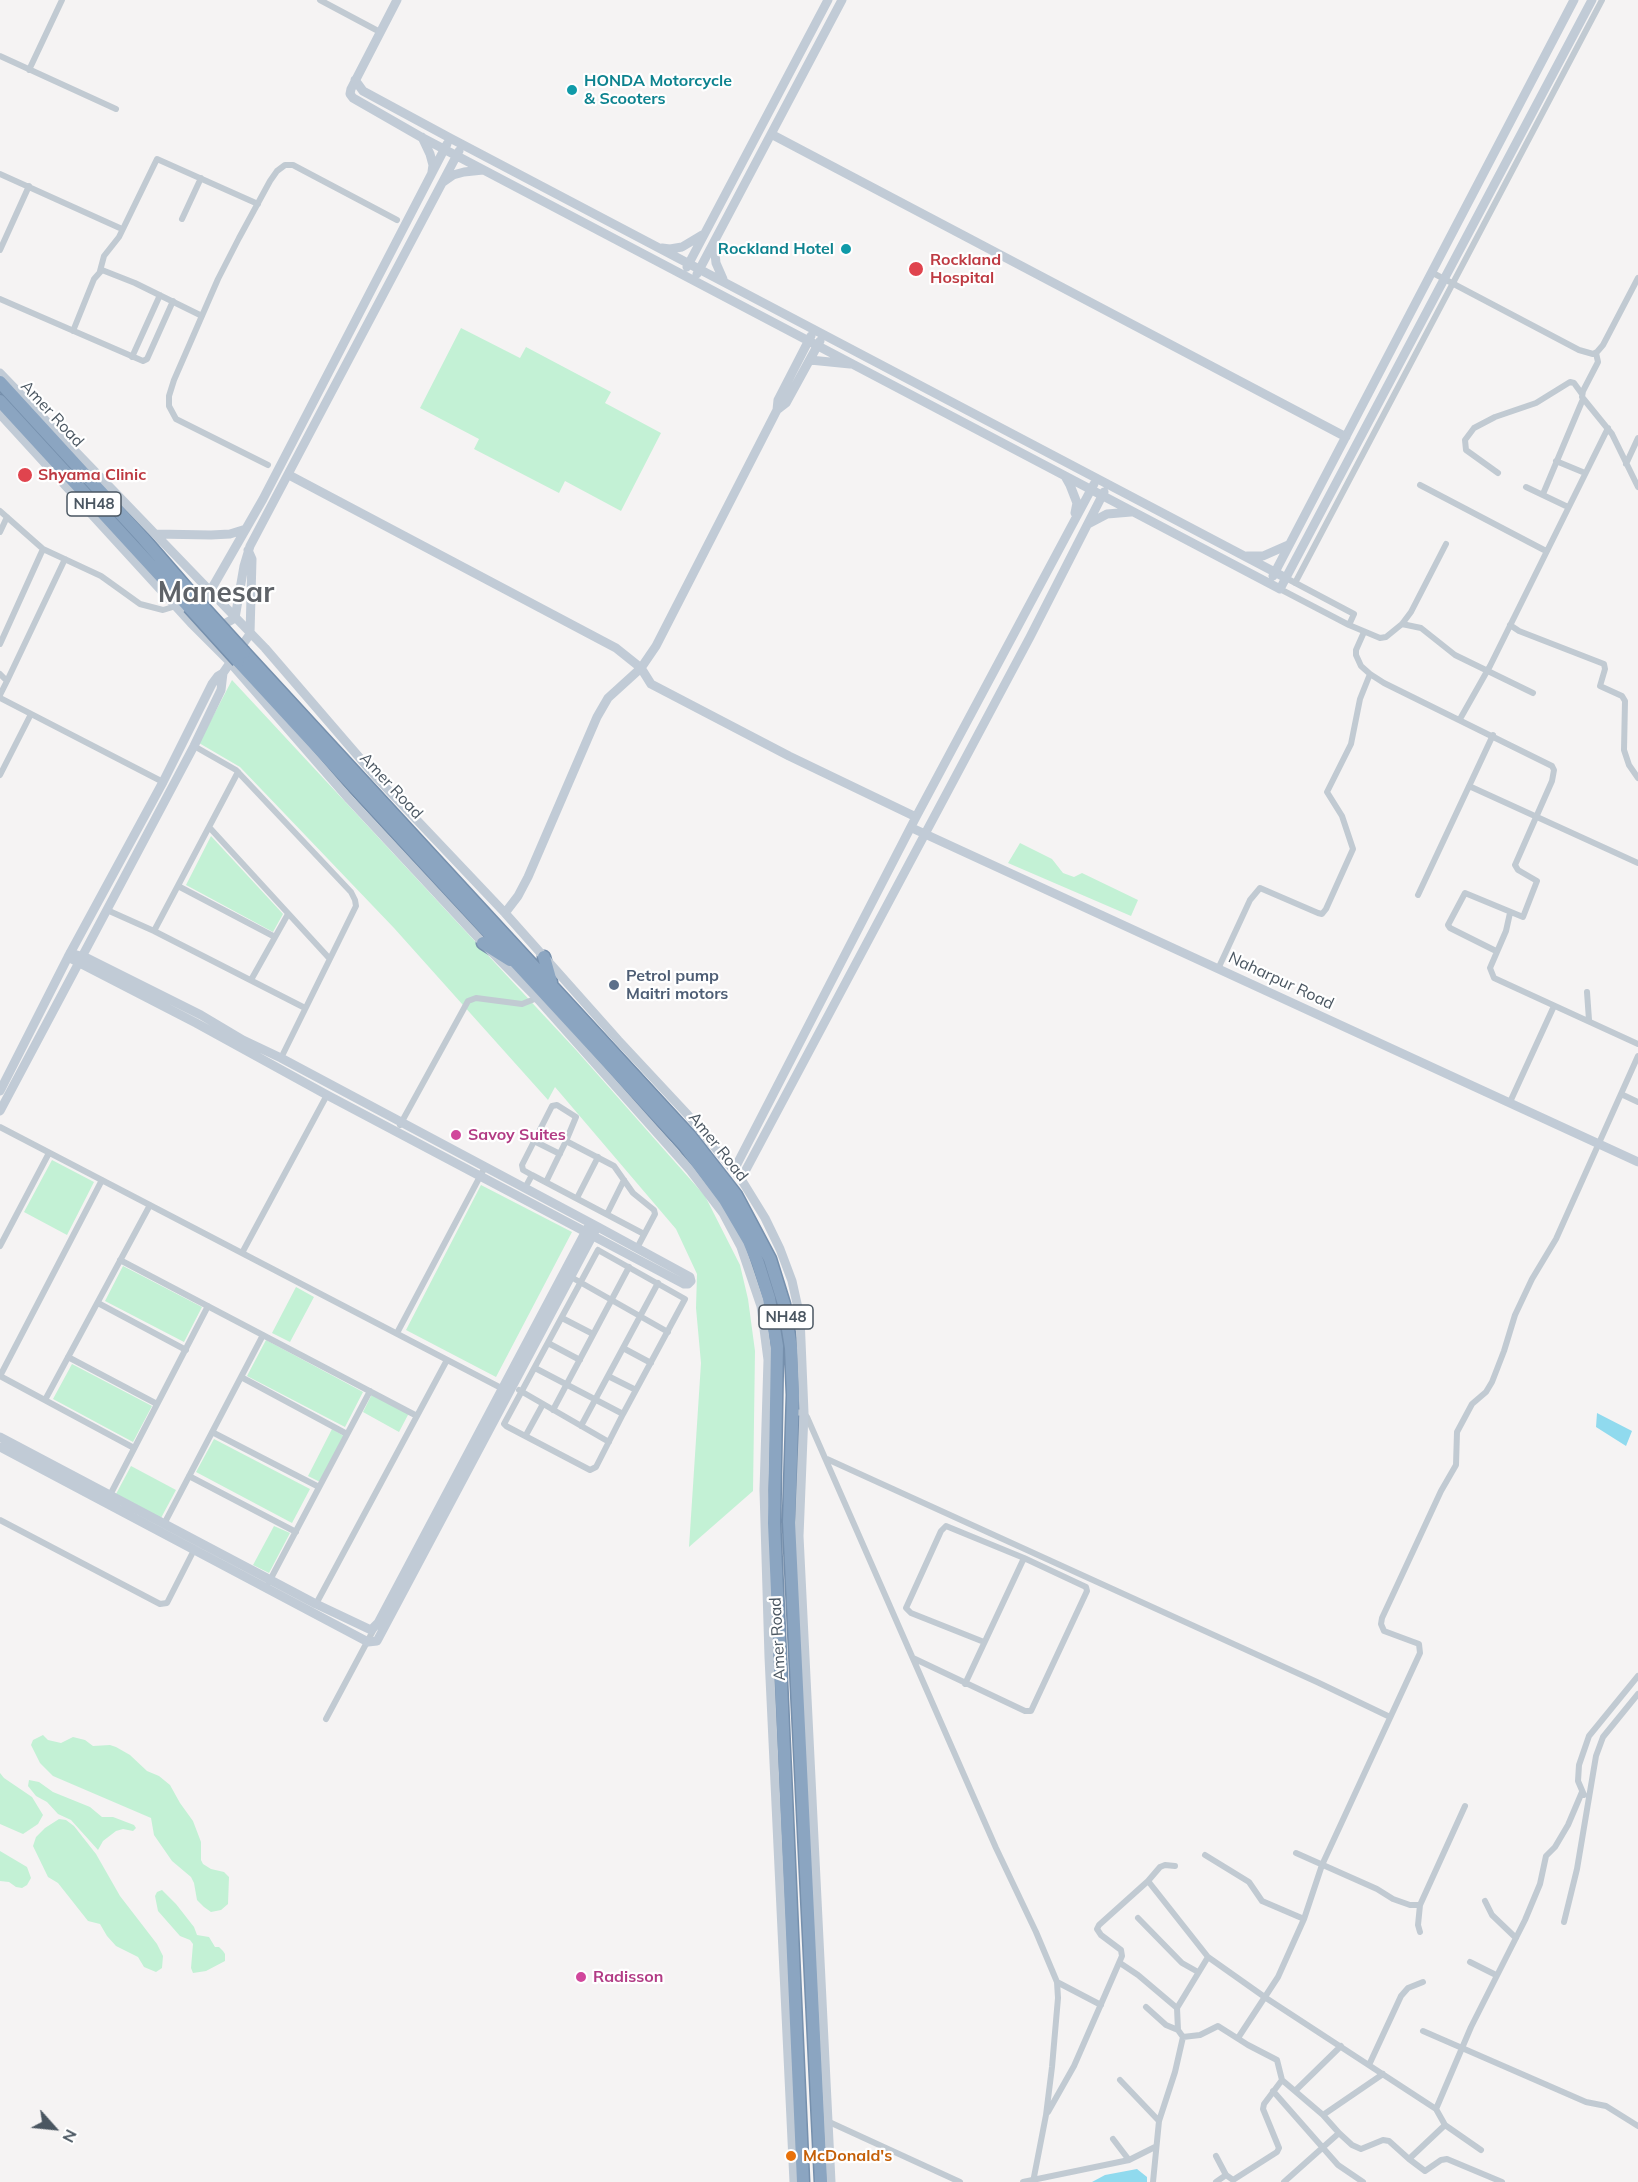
<!DOCTYPE html>
<html>
<head>
<meta charset="utf-8">
<style>
	body { margin:0 }
	#map { position:relative; width:1638px; height:2182px; overflow:hidden; background:#f5f3f3; font-family:Mulish,sans-serif }
	canvas { display:block }
	.north { position:absolute; left:24px; top:2098px; width:60px; height:60px; -webkit-text-stroke:4px #fff; paint-order:stroke; rotate:117deg; font-size:16px; font-weight:700; line-height:24px; text-align:center; color:#4a5661 }
	.north::after { content:''; display:block; margin:auto; width:21px; height:27px; background:#4a5661; clip-path:polygon(50% 0,100% 100%,50% 72%,0 100%) }
</style>
</head>
<body>
<div id="map">
<canvas width="1638" height="2182"></canvas>
<div class="north">N</div>
</div>
<script>
const c = document.querySelector('canvas').getContext('2d');
c.lineJoin = 'round';
function paint(path, color) { c.fillStyle = color; c.fill(path, 'evenodd'); }
const poly = rows => new Path2D(rows.map(r => 'M' + r).join(''));
function stroke(path, color, width, dash) { c.strokeStyle = color; c.lineWidth = width; c.lineCap = dash ? 'butt' : 'round'; c.setLineDash(dash || []); c.stroke(path); }
function write(font, color, halo, rows, align = 'center') {
  c.font = font + ' Mulish,sans-serif'; c.lineWidth = 4.5; c.setLineDash([]); c.textBaseline = 'middle'; c.strokeStyle = halo; c.fillStyle = color; for (const [text, x, y, turn = 0] of rows) {
    c.save(); c.translate(x, y); c.rotate((+turn || 0) * Math.PI / 180); c.textAlign = isNaN(turn) ? turn : align; if (halo) c.strokeText(text, 0, 0); c.fillText(text, 0, 0); c.restore();
  }
}
const green = poly([
	[461,328,520,358,526,347,611,392,605,403,661,433,621,511,565,481,559,493,474,449,479,439,420,408],
	[232,680,576,1050,705,1196,740,1265,748,1299,755,1351,753,1491,689,1547,701,1363,696,1308,697,1274,676,1229,555,1087,548,1100,394,928,240,767,199,743],
	[211,836,283,914,273,932,186,885],
	[1020,843,1052,859,1063,873,1074,877,1082,873,1138,900,1131,916,1008,863],
	[52,1160,94,1182,67,1235,24,1212],
	[481,1185,572,1232,496,1377,406,1330],
	[123,1266,202,1307,184,1342,105,1301],
	[296,1287,314,1297,290,1342,272,1333],
	[266,1340,363,1392,345,1427,247,1376],
	[72,1364,152,1406,133,1442,53,1399],
	[372,1394,409,1413,399,1432,363,1412],
	[332,1429,344,1436,320,1482,308,1476],
	[214,1439,310,1489,292,1523,196,1472],
	[131,1466,176,1490,161,1518,116,1494],
	[274,1526,290,1533,269,1573,253,1565],
	[43,1735,48,1740,61,1743,73,1737,85,1740,93,1746,110,1745,116,1747,130,1755,147,1771,159,1776,170,1785,180,1803,193,1821,201,1842,201,1860,203,1864,211,1869,224,1872,229,1877,228,1904,221,1910,211,1912,204,1907,197,1900,194,1883,191,1877,172,1861,154,1835,151,1818,53,1776,40,1763,31,1745,33,1740],
	[0,1773,4,1778,32,1797,43,1815,38,1824,23,1834,0,1824],
	[29,1780,39,1782,53,1792,90,1807,102,1817,113,1817,134,1825,136,1828,133,1831,123,1829,116,1831,103,1841,98,1850,71,1820,58,1814,47,1802,36,1796,28,1786],
	[59,1819,66,1820,74,1826,96,1854,120,1896,157,1944,163,1956,162,1968,156,1972,144,1967,138,1957,116,1946,107,1936,100,1924,88,1921,58,1883,48,1877,33,1846,36,1837,45,1828],
	[0,1851,27,1867,31,1878,27,1885,22,1888,16,1887,9,1882,0,1881],
	[162,1890,176,1904,194,1927,197,1935,209,1937,215,1947,219,1947,223,1951,225,1954,225,1961,206,1971,193,1973,191,1968,193,1944,190,1940,180,1936,158,1911,155,1896,157,1892]
]);
const water = poly([
	[1597,1413,1632,1431,1626,1446,1596,1427],
	[1137,2169,1147,2177,1147,2182,1092,2182,1105,2175]
]);
const street = poly([
	[320,0,380,32],
	[0,56,116,109],
	[29,70,62,0],
	[0,174,122,229],
	[182,219,201,178],
	[0,250,29,186],
	[100,271,104,256,119,237,157,159,258,204],
	[1431,272,1579,350,1593,354,1597,352,1603,345,1638,278],
	[0,299,143,361,147,359,173,301],
	[73,331,94,279,102,270,135,283,202,316],
	[1596,353,1598,362,1583,391,1582,397,1612,434,1638,487],
	[132,357,160,295],
	[1556,461,1585,473],
	[1626,464,1638,438],
	[268,465,176,419,169,406,169,396,174,380,218,279,239,238,270,181,277,171,285,165,293,165,397,220],
	[1498,473,1466,450,1465,440,1474,428,1495,417,1536,403,1570,382,1574,383,1582,394],
	[1420,485,1546,551],
	[1526,487,1568,507],
	[1543,494,1583,399],
	[0,511,43,549,101,576,140,604,163,610,176,606],
	[0,532,7,517],
	[1286,578,1354,614,1349,625],
	[1295,583,1602,0],
	[1280,589,1349,625,1380,638,1386,637,1402,624,1411,612,1446,544],
	[1402,624,1421,628,1455,655,1533,693],
	[1510,625,1519,631,1604,664,1605,669,1600,686,1622,696,1625,701,1624,750,1629,765,1638,778],
	[1364,632,1356,650,1356,655,1361,666,1370,674,1384,683,1552,766,1554,770,1552,781,1515,865,1518,870,1537,881,1523,917,1465,893,1448,925,1450,928,1496,951],
	[0,644,43,549],
	[0,674,7,681,65,559],
	[0,695,7,681],
	[0,698,163,782],
	[1460,719,1490,666,1608,428],
	[194,746,236,770,351,892,355,900,356,906,281,1058],
	[0,775,31,714],
	[1469,786,1638,863],
	[209,827,329,958],
	[178,886,275,937],
	[1418,895,1493,735],
	[107,910,154,931,305,1008],
	[1510,913,1506,931,1490,968,1494,978,1638,1044],
	[154,931,238,772],
	[1218,969,1250,900,1260,888,1318,913,1322,914,1326,909,1353,849,1342,816,1327,792,1351,744,1360,699,1370,674],
	[251,980,288,914],
	[1587,992,1589,1020],
	[1621,1094,1638,1102],
	[1510,1102,1554,1006],
	[400,1125,468,1001,476,998,522,1004,537,998],
	[0,1127,505,1390],
	[534,1141,560,1154],
	[532,1175,644,1234],
	[546,1182,566,1141],
	[525,1188,532,1175,523,1170,522,1165,552,1106,557,1105,576,1117,566,1141,614,1166,633,1193,654,1210,655,1214,637,1248],
	[577,1198,598,1157],
	[607,1214,624,1180],
	[0,1246,49,1153],
	[598,1250,685,1299,623,1414,596,1467,590,1470,506,1426,504,1424,598,1250],
	[242,1253,327,1095],
	[120,1260,417,1416],
	[571,1277,668,1332],
	[98,1303,186,1350],
	[562,1318,593,1334],
	[397,1333,485,1167],
	[548,1343,580,1360],
	[623,1348,651,1363],
	[68,1357,157,1404],
	[535,1368,623,1414],
	[0,1376,102,1180],
	[0,1376,134,1448],
	[608,1376,636,1390],
	[241,1377,347,1434],
	[519,1390,609,1442],
	[45,1400,150,1205],
	[553,1410,629,1267],
	[793,1412,804,1413,807,1417,996,1848,1036,1932,1057,1982,1058,1998,1052,2067,1046,2115,1033,2182],
	[581,1426,658,1283],
	[212,1432,319,1487],
	[526,1435,543,1404],
	[827,1459,1317,1682,1390,1717],
	[189,1476,296,1532],
	[109,1497,208,1306],
	[0,1520,160,1604,167,1603,194,1550],
	[164,1524,263,1335],
	[269,1582,370,1391],
	[316,1604,447,1360],
	[913,1658,1025,1711,1031,1711,1087,1591,1086,1587,1024,1558,946,1526,941,1531,906,1608,911,1613,984,1642],
	[965,1684,1024,1558],
	[326,1719,374,1629],
	[1584,1795,1578,1781,1579,1765,1589,1736,1638,1676],
	[1296,1853,1377,1889,1393,1899,1410,1905,1420,1905,1418,1925,1420,1932],
	[1205,1855,1249,1882,1262,1901,1304,1919],
	[1148,1881,1208,1957,1177,2008,1178,2030,1183,2037,1175,2072,1159,2121,1153,2182],
	[1485,1901,1492,1915,1516,1938],
	[1420,1905,1465,1806],
	[1138,1918,1182,1963,1198,1972],
	[1564,1922,1577,1869,1596,1756,1603,1737,1638,1694],
	[1208,1957,1266,1998,1436,2109],
	[1470,1962,1496,1975],
	[1120,1963,1138,1975,1177,2008],
	[1057,1982,1101,2005],
	[1146,2007,1166,2025,1178,2030],
	[1423,2031,1586,2102,1606,2106,1638,2126],
	[1183,2037,1200,2035,1218,2026,1248,2045,1277,2060,1282,2080],
	[1238,2038,1278,1977,1304,1919,1322,1865,1420,1653,1419,1644,1384,1631,1381,1624,1382,1618,1441,1491,1456,1465,1457,1432,1472,1404,1486,1392,1492,1382,1504,1351,1515,1315,1532,1279,1556,1239,1638,1056],
	[1369,2065,1401,1996,1408,1988,1423,1982],
	[1120,2080,1159,2121],
	[1296,2090,1341,2046],
	[1273,2091,1338,2165,1363,2182],
	[1048,2112,1074,2066,1122,1956,1121,1950,1101,1935,1097,1929,1099,1925,1148,1881,1160,1867,1165,1865,1175,1866],
	[1323,2115,1339,2133],
	[827,2121,960,2182],
	[1445,2125,1436,2109,1471,2027,1525,1920,1540,1884,1546,1856,1555,1847,1568,1825,1582,1792],
	[1113,2139,1129,2160],
	[1216,2156,1226,2175],
	[1409,2159,1425,2171,1441,2160,1447,2159,1502,2182],
	[1023,2182,1129,2160,1155,2147],
	[1216,2182,1226,2175,1233,2180,1277,2152,1279,2148,1263,2109,1264,2104,1282,2080,1323,2115,1383,2074],
	[1284,2182,1339,2133,1352,2145,1361,2149,1383,2140,1389,2141,1409,2159,1445,2125,1481,2150]
]);
const secondary = poly([
	[397,0,351,89,350,94,353,98,421,137,1280,589,1592,0],
	[355,80,363,91,450,138,1286,578],
	[771,134,1346,437],
	[422,137,430,154,433,165,432,172],
	[443,182,453,175,464,172,483,170],
	[714,244,716,263,723,279],
	[662,248,670,249,682,247,702,235],
	[687,267,828,0],
	[697,274,842,0],
	[810,360,850,364],
	[0,373,265,648,377,778,505,913,618,1040,688,1115,741,1179,765,1218,780,1249,792,1281,800,1317,804,1413,799,1536,831,2182],
	[777,410,778,400,811,336],
	[0,414,191,623,228,660,349,799,483,943,537,998,690,1170,723,1213,741,1247,761,1306,768,1360,764,1490,769,1657,794,2182],
	[289,475,616,648,641,668,651,684,789,756,916,817],
	[1065,476,1070,485,1077,503,1075,513],
	[1088,524,1107,514,1131,512],
	[155,534,211,535,230,534,246,529],
	[1247,556,1263,556,1288,545],
	[1273,576,1574,0],
	[200,609,263,499,447,144],
	[217,628,235,618,244,566,250,546,459,151],
	[912,828,1638,1162],
	[505,913,518,896,528,877,597,717,608,698,641,668,656,646,777,410,786,403,820,341],
	[68,957,196,1023,327,1095,684,1284,688,1284,691,1281,690,1277,598,1227,281,1058,243,1040,201,1015,87,958,70,953],
	[0,1091,68,957,163,782,212,684,218,676,223,673,250,634,252,559,248,550],
	[0,1111,194,746,221,690,223,673],
	[734,1170,916,817,1094,484],
	[741,1179,1030,637,1104,492],
	[0,1437,316,1604,371,1630,378,1623,588,1227],
	[0,1447,368,1642,377,1641,595,1231]
]);
const highway = poly([
	[0,382,143,538,195,598],
	[0,401,189,607],
	[244,652,690,1136,736,1195,770,1259,784,1304,791,1348,793,1395,789,1522,821,2182],
	[238,661,684,1145,725,1200,749,1241,758,1263,769,1298,777,1346,774,1523,803,2182],
	[483,943,510,960],
	[544,957,551,982]
]);
const highwayBridge = poly([
	[195,598,244,652],
	[189,607,238,661]
]);
const markers = [
	[572,90,6,"#0f9aa8"],
	[846,249,6,"#0f9aa8"],
	[916,269,8,"#e0444e"],
	[25,475,8,"#e0444e"],
	[614,985,6,"#5c6f8a"],
	[456,1135,6,"#d1479c"],
	[581,1977,6,"#d1479c"],
	[791,2156,6,"#e8710a"]
];
const shields = [
	[94,504,54],
	[786,1317,54]
];
const shieldNames = [
	["NH48",94,504],
	["NH48",786,1317]
];
const cultureNames = [
	["HONDA Motorcycle",584,81],
	["& Scooters",584,99],
	["Rockland Hotel",834,249,"right"]
];
const healthNames = [
	["Rockland",930,260],
	["Hospital",930,278],
	["Shyama Clinic",38,475]
];
const streetNames = [
	["Amer Road",52,414,47],
	["Amer Road",391,786,47],
	["Naharpur Road",1281,981,25],
	["Amer Road",718,1147,51],
	["Amer Road",778,1639,-93]
];
const serviceNames = [
	["Petrol pump",626,976],
	["Maitri motors",626,994]
];
const hotelNames = [
	["Savoy Suites",468,1135],
	["Radisson",593,1977]
];
const foodNames = [
	["McDonald's",803,2156]
];
const townNames = [
	["Manesar",216,594]
];
paint(green, '#c3f1d5');
paint(water, '#90daee');
stroke(highway, '#7690ad', 15);
stroke(street, '#c1cad2', 6);
stroke(secondary, '#c1cbd6', 9);
stroke(highway, '#8ba5c1', 12);
stroke(highwayBridge, '#7690ad', 15, []);
stroke(highwayBridge, '#8ba5c1', 12);
for (const [x, y, r, color] of markers) { const dot = new Path2D(); dot.arc(x, y, r, 0, 2 * Math.PI); c.fillStyle = color; c.fill(dot); stroke(dot, '#fff', 2); }
for (const [x, y, w] of shields) { const box = new Path2D(); box.roundRect(x - w / 2, y - 12, w, 24, 4.5); c.fillStyle = '#fff'; c.fill(box); stroke(box, '#4a5661', 1.5); }
write('bold 15px', '#4a5661', null, shieldNames);
write('bold 16px', '#0d838f', '#fff', cultureNames, 'left');
write('bold 16px', '#be3a42', '#fff', healthNames, 'left');
write('16px', '#4a5661', '#fff', streetNames);
write('bold 16px', '#4e5e75', '#fff', serviceNames, 'left');
write('bold 16px', '#b23c85', '#fff', hotelNames, 'left');
write('bold 16px', '#c56008', '#fff', foodNames, 'left');
write('bold 28px', '#5f6368', '#fff', townNames);
</script>
</body>
</html>
